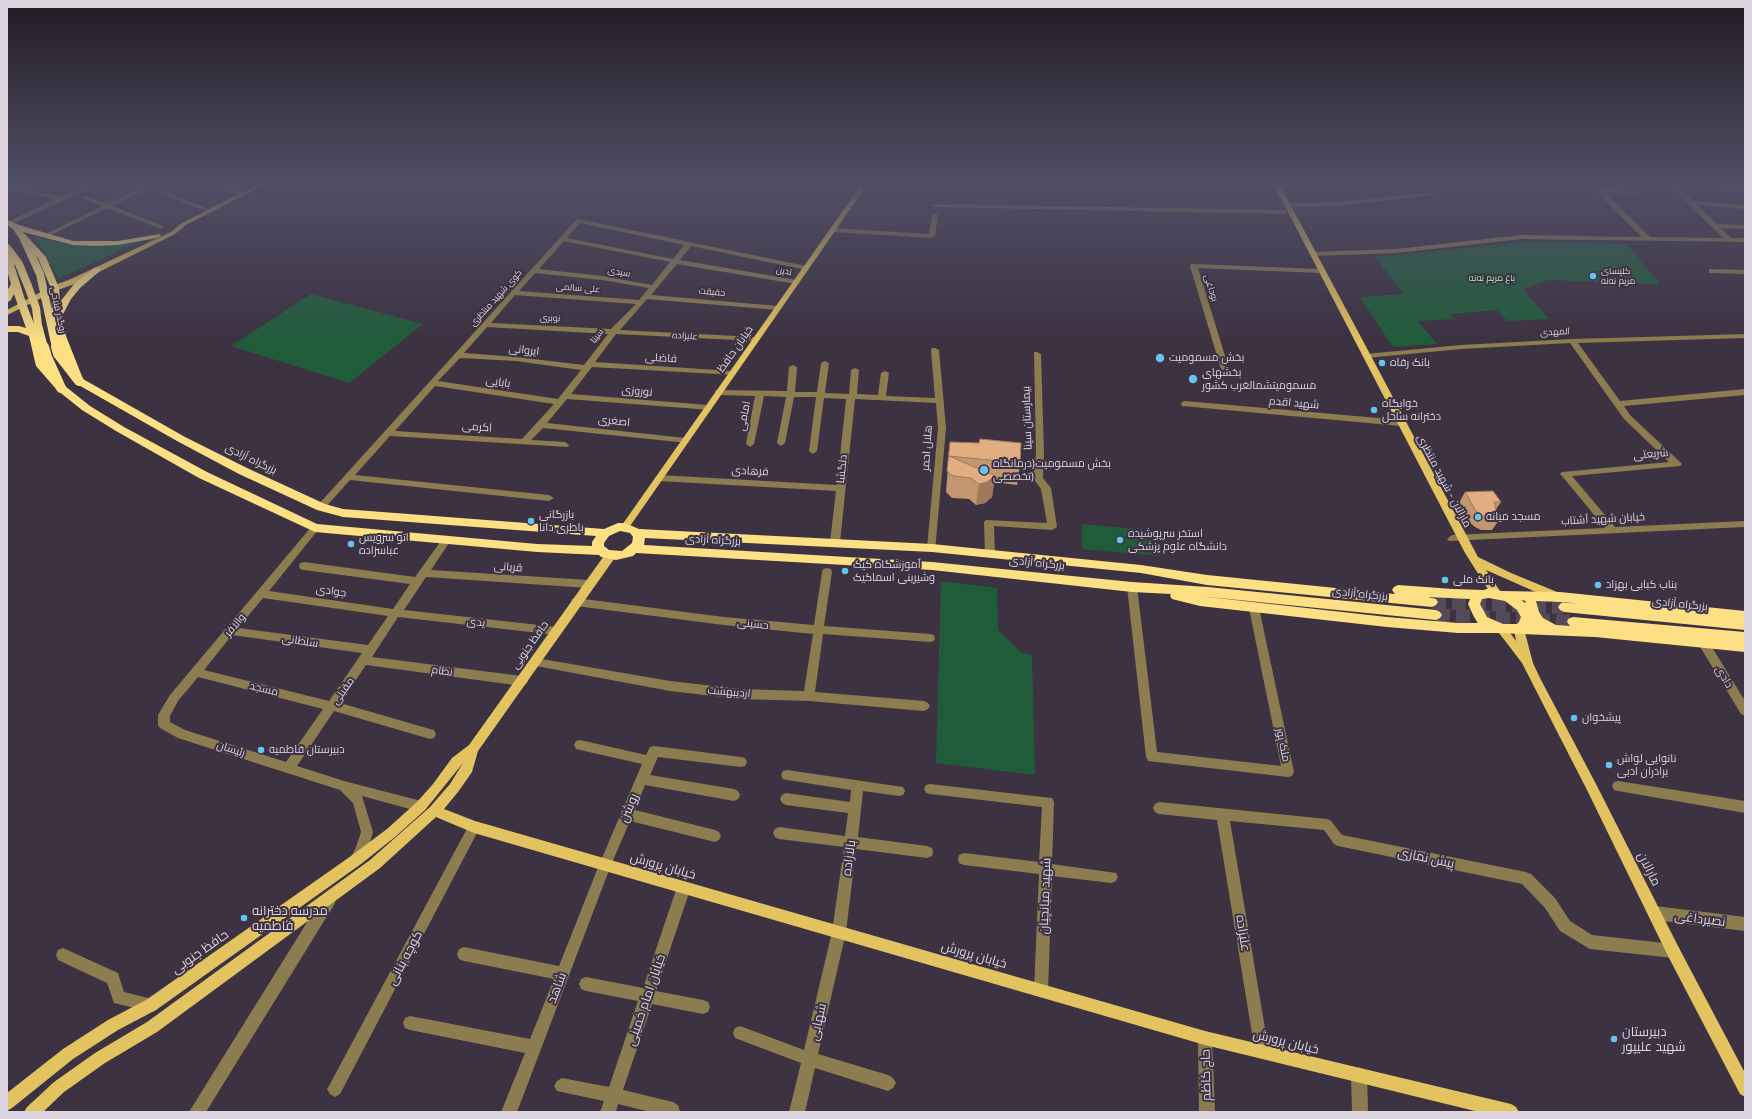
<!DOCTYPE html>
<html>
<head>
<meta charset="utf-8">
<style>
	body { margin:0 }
	#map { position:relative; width:1752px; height:1119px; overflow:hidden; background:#3d3242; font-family:"Public Sans",sans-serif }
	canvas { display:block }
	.frame { position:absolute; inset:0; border:8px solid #dcd4df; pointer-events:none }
</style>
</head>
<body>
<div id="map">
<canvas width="1752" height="1119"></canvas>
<div class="frame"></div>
</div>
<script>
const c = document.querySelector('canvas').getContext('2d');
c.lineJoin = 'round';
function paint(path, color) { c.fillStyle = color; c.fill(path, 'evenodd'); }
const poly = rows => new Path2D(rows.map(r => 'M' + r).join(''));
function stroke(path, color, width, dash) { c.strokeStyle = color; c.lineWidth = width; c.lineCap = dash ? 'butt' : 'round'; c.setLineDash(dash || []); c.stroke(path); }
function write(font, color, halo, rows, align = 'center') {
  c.font = font + ' "Public Sans",Cairo,sans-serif'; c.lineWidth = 4; c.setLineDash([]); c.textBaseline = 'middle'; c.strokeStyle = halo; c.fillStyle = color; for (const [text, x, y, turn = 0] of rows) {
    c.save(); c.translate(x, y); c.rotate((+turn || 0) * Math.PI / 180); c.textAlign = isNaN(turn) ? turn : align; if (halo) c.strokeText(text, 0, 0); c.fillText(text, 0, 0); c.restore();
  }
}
const green = poly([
	[34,237,61,243,94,246,144,240,59,278],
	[1534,241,1627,244,1660,284,1548,280,1523,289,1549,319,1507,321,1497,310,1450,314,1454,319,1417,321,1437,344,1393,347,1360,297,1404,294,1375,257],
	[311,294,423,324,349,383,231,346],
	[1082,524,1157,531,1160,556,1082,549],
	[941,581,997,588,998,630,1021,652,1032,655,1035,775,936,763]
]);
const highwayTunnel = poly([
	[1432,602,1564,607],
	[1436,615,1573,622]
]);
const minor = poly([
	[7,185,61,197,87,185,94,185,65,200,10,225,7,224,8,222,55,199,7,189,7,185],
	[147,185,154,185,113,206,163,226,163,228,159,228,107,208,47,237,42,236,102,206,82,198,82,196,86,196,107,204,147,185],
	[216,185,224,185,246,194,241,195,216,185],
	[1670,185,1700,185,1745,188,1745,192,1678,186,1693,201,1745,205,1745,209,1697,205,1717,224,1745,225,1745,229,1721,228,1731,238,1745,238,1745,242,1522,239,1396,253,1313,256,1309,254,1313,252,1396,249,1522,235,1642,237,1595,190,1598,188,1639,191,1640,192,1637,194,1604,192,1650,237,1723,238,1670,185],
	[160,191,164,191,213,211,208,212,160,193,160,191],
	[1432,192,1434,193,1434,195,1337,206,1288,207,1285,205,1288,203,1337,202,1432,192],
	[935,204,1285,210,1288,212,1285,214,933,207,933,205,935,204],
	[935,213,938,215,935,236,932,238,832,232,829,230,832,228,929,234,932,215,935,213],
	[578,219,806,266,810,268,806,270,691,246,680,260,796,280,800,282,796,284,677,264,651,295,778,306,782,308,778,310,647,299,620,330,756,337,760,339,756,341,616,334,595,362,732,371,736,373,735,375,592,367,571,394,708,405,712,408,711,410,567,399,547,423,685,438,688,439,689,441,688,443,543,428,531,440,565,442,569,445,568,447,390,436,355,475,549,495,554,498,549,501,350,480,324,509,318,509,316,507,318,505,576,220,578,219],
	[580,223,684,245,673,259,567,238,580,223],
	[564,241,670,262,652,285,602,276,539,269,564,241],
	[535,273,602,280,649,288,639,300,519,291,535,273],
	[515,295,636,304,611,329,491,323,515,295],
	[487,327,608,334,584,365,516,357,464,353,487,327],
	[460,358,516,361,581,370,558,399,438,381,460,358],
	[435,386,554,404,522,439,395,431,435,386],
	[1191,264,1321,269,1325,271,1321,273,1198,268,1229,369,1225,371,1221,369,1190,266,1191,264],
	[1709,269,1745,270,1745,274,1712,273,1709,273,1709,269],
	[1745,334,1745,338,1578,343,1620,401,1745,389,1745,395,1624,406,1630,415,1680,462,1682,464,1680,466,1572,476,1615,527,1745,521,1745,527,1449,541,1447,539,1452,535,1605,528,1562,476,1560,474,1562,472,1669,462,1624,419,1570,343,1461,349,1366,358,1362,356,1366,354,1461,345,1572,339,1745,334],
	[932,348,935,348,939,350,946,428,935,551,932,552,927,548,938,428,936,403,855,399,840,542,835,546,830,542,836,491,659,481,654,478,659,475,837,485,846,399,824,398,817,451,813,454,809,451,816,397,794,397,785,443,781,446,777,443,786,397,764,396,754,444,750,447,746,444,755,396,719,395,715,392,716,390,787,391,789,367,793,365,797,367,795,392,817,392,821,363,825,361,829,363,825,393,849,394,851,370,855,368,859,370,857,394,878,395,881,373,885,371,889,373,886,396,935,398,931,350,932,348],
	[1034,352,1037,352,1041,354,1044,454,1043,478,1051,488,1057,527,1052,530,994,526,995,553,990,557,985,553,984,522,986,520,1047,523,1041,489,1033,478,1036,454,1034,352],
	[1185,401,1401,420,1405,423,1401,426,1182,406,1181,404,1182,402,1185,401],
	[315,525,318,526,320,528,318,530,269,591,393,609,410,584,304,570,300,569,299,566,300,563,304,562,415,577,443,538,446,536,451,540,431,570,589,580,593,581,594,584,593,587,589,588,426,577,404,610,557,627,561,628,562,631,561,634,557,635,398,617,372,657,522,676,526,678,528,681,526,684,522,686,366,665,340,703,430,729,434,730,436,734,434,738,430,739,334,711,297,766,344,781,425,802,427,806,425,810,421,812,362,796,373,832,367,853,361,863,356,865,351,863,350,859,356,847,361,832,353,803,340,790,178,738,160,728,158,725,158,715,170,695,312,526,315,525],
	[263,598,388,616,368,645,238,628,263,598],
	[232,635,362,653,329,701,204,670,232,635],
	[198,677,323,709,286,762,185,730,170,722,170,716,178,701,198,677],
	[827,568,831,569,832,572,824,626,930,634,934,635,935,638,934,641,930,642,823,634,815,692,924,701,928,703,930,706,928,709,924,711,809,701,740,699,670,691,536,666,532,665,531,662,532,659,536,658,670,681,740,689,804,691,813,634,724,625,576,606,572,605,571,602,572,599,576,598,724,617,814,625,822,572,823,569,827,568],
	[1132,583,1136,584,1137,587,1157,752,1281,766,1249,608,1250,605,1254,604,1258,605,1259,608,1294,772,1292,776,1288,777,1148,761,1146,757,1127,587,1128,584,1132,583],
	[1703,638,1707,639,1745,701,1745,716,1741,714,1699,645,1698,642,1699,639,1703,638],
	[580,740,646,755,650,747,654,746,741,757,745,758,747,762,745,766,741,767,658,757,650,775,734,789,738,791,740,795,738,799,734,801,645,785,635,810,715,830,719,832,721,836,719,840,715,842,630,821,611,865,517,1112,501,1112,525,1053,410,1030,405,1028,403,1023,405,1018,410,1016,530,1039,554,979,464,961,459,959,457,954,459,949,464,947,559,966,599,865,642,764,576,749,574,745,576,741,580,740],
	[787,770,903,787,905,791,903,795,899,796,863,791,858,837,927,846,932,848,933,852,932,856,927,858,856,849,846,932,818,1054,888,1075,893,1078,896,1083,893,1088,888,1091,815,1068,805,1112,789,1112,801,1063,735,1038,733,1033,735,1028,740,1026,804,1050,832,932,844,847,779,839,775,837,773,833,775,829,779,827,845,836,848,813,786,805,782,803,780,799,782,795,786,793,850,802,851,790,787,780,783,779,781,775,783,771,787,770],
	[1618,781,1745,801,1745,813,1618,791,1614,790,1612,786,1614,782,1618,781],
	[930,784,1052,798,1054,802,1052,864,1116,873,1118,877,1116,881,1111,883,1052,876,1048,990,1046,995,1041,997,1036,995,1034,990,1039,874,964,865,959,863,958,859,959,855,964,853,1039,862,1042,807,930,794,926,793,924,789,926,785,930,784],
	[1159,802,1327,819,1331,821,1342,835,1526,872,1531,874,1555,898,1570,921,1592,935,1673,944,1678,946,1680,951,1678,956,1673,958,1590,949,1560,931,1545,908,1522,884,1338,846,1334,844,1324,830,1230,821,1269,1052,1267,1057,1262,1059,1257,1057,1255,1052,1217,820,1159,814,1155,812,1153,808,1155,804,1159,802],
	[474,821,478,823,480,827,478,831,340,1094,335,1097,330,1094,327,1089,330,1084,470,823,474,821],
	[684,881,689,883,691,887,656,991,703,1000,708,1002,710,1007,708,1012,703,1014,652,1004,623,1090,673,1102,678,1105,680,1112,651,1112,618,1104,616,1112,600,1112,604,1101,557,1091,554,1086,557,1081,562,1078,609,1087,638,1001,586,991,581,989,579,984,581,979,586,977,643,988,677,887,679,883,684,881],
	[329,894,334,895,336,900,334,905,206,1112,189,1112,324,895,329,894],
	[1655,906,1745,917,1745,931,1655,920,1650,918,1648,913,1650,908,1655,906],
	[63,948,118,973,124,992,156,1000,158,1005,156,1010,151,1012,114,1003,107,983,58,960,56,955,58,950,63,948],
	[1205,1031,1210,1033,1212,1038,1215,1112,1199,1112,1198,1038,1200,1033,1205,1031],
	[1359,1067,1364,1070,1367,1075,1368,1112,1352,1112,1351,1075,1354,1070,1359,1067]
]);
const major = poly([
	[257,185,264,185,186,225,175,234,77,283,58,290,7,315,7,310,52,286,71,279,171,232,182,223,257,185],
	[861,185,867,185,628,529,622,529,620,527,622,525,861,185],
	[1274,185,1280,185,1478,557,1511,573,1562,594,1563,597,1562,600,1554,600,1486,570,1502,594,1501,597,1497,598,1493,597,1465,553,1274,185],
	[610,552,615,556,614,559,478,751,472,772,458,792,444,809,475,821,1205,1031,1511,1104,1516,1107,1519,1112,1479,1112,1205,1045,474,833,436,817,380,868,157,1032,105,1063,64,1092,43,1112,24,1112,27,1107,54,1082,95,1053,147,1022,370,860,430,807,450,784,463,763,425,810,395,837,361,864,156,1010,118,1030,73,1059,12,1108,7,1111,7,1093,63,1049,108,1020,146,1000,351,856,387,829,417,802,433,784,452,758,469,745,606,553,610,552],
	[1501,625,1505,626,1516,641,1514,629,1515,626,1519,625,1523,626,1524,629,1533,663,1540,678,1596,784,1678,946,1745,1073,1745,1097,1740,1094,1668,956,1588,792,1522,663,1496,629,1497,626,1501,625]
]);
const highway = poly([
	[7,220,19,225,73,241,118,241,160,234,161,236,157,238,118,245,95,246,73,245,23,232,46,257,59,288,60,302,74,284,94,268,97,267,101,270,80,288,71,299,62,316,66,336,83,379,185,437,247,468,325,504,343,509,604,529,618,523,625,523,639,529,932,544,1141,565,1207,575,1395,594,1392,590,1394,587,1398,585,1453,589,1484,590,1489,588,1501,591,1560,592,1745,611,1745,630,1564,612,1560,610,1558,607,1560,604,1564,602,1578,604,1560,602,1536,601,1539,612,1543,618,1556,625,1570,626,1567,622,1568,619,1573,617,1745,632,1745,652,1595,637,1497,633,1458,633,1387,627,1200,606,1172,599,1170,596,1171,594,1132,592,932,570,636,553,633,556,616,560,601,557,599,555,537,552,315,532,199,478,116,431,82,410,57,390,36,366,29,336,18,332,7,332,7,326,19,326,26,328,14,294,10,301,7,302,7,291,11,284,7,270,7,252,11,255,27,306,39,336,46,365,65,386,90,406,124,427,207,472,317,524,537,544,592,546,592,542,596,536,343,517,317,510,239,474,177,441,75,383,56,336,52,316,51,288,38,258,21,241,13,229,7,225,7,220],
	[620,531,630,533,633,537,632,543,622,551,609,550,604,546,604,543,609,536,620,531],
	[645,538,932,552,1141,573,1207,585,1432,607,1436,605,1438,602,1436,599,1428,597,1470,599,1468,604,1474,617,1478,623,1458,623,1387,617,1199,596,1436,620,1440,618,1442,615,1440,612,1436,610,1208,587,1132,582,932,562,644,545,645,538],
	[1489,598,1505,601,1517,610,1521,617,1519,622,1517,624,1503,624,1487,617,1480,604,1482,599,1489,598],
	[1521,600,1526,601,1525,603,1521,600]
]);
const highwayBridgeFar1 = poly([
	[24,239,40,274,56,348],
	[7,248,19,264,28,286,36,308,38,325,44,348]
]);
const highwayBridge = poly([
	[44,347,47,357,61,388],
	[56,347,58,354,79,381]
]);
const wall = poly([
	[950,442,1020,463,1017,485,994,482,992,497,985,503,976,505,969,499,952,498,946,492],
	[1465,492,1501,502,1496,509,1499,520,1492,530,1481,530,1475,527,1469,522,1459,503]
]);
const shadedWall = poly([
	[995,476,992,497,985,503,976,505,979,484]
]);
const building = poly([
	[980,439,1021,443,1020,463,949,456,995,476,987,482,979,484,971,478,953,476,947,471,950,442,979,443,980,439],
	[1493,491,1501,502,1494,502,1499,520,1488,519,1482,516,1476,511,1465,492,1493,491]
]);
const markers = [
	[1593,276,4,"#65c5ee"],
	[1160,358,5,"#65c5ee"],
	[1382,363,4,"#65c5ee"],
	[1193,379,5,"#65c5ee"],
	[1374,410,4,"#65c5ee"],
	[984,470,5,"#65c5ee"],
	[1478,517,4,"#65c5ee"],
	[531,521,4,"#65c5ee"],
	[1120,540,4,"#65c5ee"],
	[351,544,4,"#65c5ee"],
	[845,571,4,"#65c5ee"],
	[1445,580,4,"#65c5ee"],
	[1598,585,4,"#65c5ee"],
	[1574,718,4,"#65c5ee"],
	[261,750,4,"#65c5ee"],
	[1609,765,4,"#65c5ee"],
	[244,918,4,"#65c5ee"],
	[1614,1039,4,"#65c5ee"]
];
const farStreetnames = [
	["تدین",784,271,10],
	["سیدی",619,272,10],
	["علی سالمی",578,288,4],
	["بوداغی",1211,288,73],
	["حقیقت",712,292,5],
	["کوی شهید منتظری",496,298,-48],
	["روگذر فلاحی",58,310,78],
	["نوبری",550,318,3],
	["المهدی",1555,332,-3],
	["سینا",597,336,-53],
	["علیزاده",685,336,4]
];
const farPoinames = [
	["کلیسای",1601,271],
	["مریم نه‌نه",1601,281]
];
const farParknames = [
	["باغ مریم نه‌نه",1492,278]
];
const streetNames = [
	["خیابان حافظ",735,349,-55],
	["ایروانی",524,350,6],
	["فاضلی",661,358,3],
	["بابایی",498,382,8],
	["نوروزی",637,391,5],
	["شهید اقدم",1294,403,5],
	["امامی",744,416,-79],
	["بیمارستان سینا",1027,418,-92],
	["اصغری",614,421,6],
	["اکرمی",477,427,4],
	["هلال احمر",927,448,-86],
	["شریعتی",1651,454,-5],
	["بزرگراه آزادی",251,459,26],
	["دلگشا",842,469,-84],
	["فرهادی",750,471,3],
	["مارالان - شهید منتظری",1444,481,62],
	["خیابان شهید آشتاب",1603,519,-3],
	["بزرگراه آزادی",713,540,3],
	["بزرگراه آزادی",1037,563,6],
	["قربانی",508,567,4],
	["جوادی",331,591,8],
	["بزرگراه آزادی",1360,594,6],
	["بزرگراه آزادی",1680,604,6],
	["یدی",476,622,6],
	["حسینی",753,624,6],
	["والافر",235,625,-50],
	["سلطانی",300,641,8],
	["حافظ جنوبی",530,645,-55],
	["نظام",442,671,8],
	["دادی",1724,677,58],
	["مسجد",264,689,14],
	["مقبلی",343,691,-55],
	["اردیبهشت",729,692,5],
	["ملک پور",1283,745,78],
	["رئیسان",231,749,18]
];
const poiNames = [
	["بخش مسمومیت",1169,358],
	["بانک رفاه",1390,363],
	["بخشهای",1202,373],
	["مسمومیتشمالغرب کشور",1202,386],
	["خوابگاه",1382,404],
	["دخترانه ساحل",1382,417],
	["بخش مسمومیت(درمانگاه",993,464],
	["تخصصی)",993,477],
	["بازرگانی",539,515],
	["باطری دانا",539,528],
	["مسجد میانه",1486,517],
	["استخر سرپوشیده",1128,534],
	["دانشگاه علوم پزشکی",1128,547],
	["اتو سرویس",359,538],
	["عباسزاده",359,551],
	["آموزشگاه کیک",853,565],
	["وشیرینی اسماکیک",853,578],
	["بانک ملی",1453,580],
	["بناب کبابی بهزاد",1606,585],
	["پیشخوان",1582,718],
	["دبیرستان فاطمیه",269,750],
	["نانوایی لواش",1617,759],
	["برادران ادبی",1617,772]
];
const nearStreetnames = [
	["روشن",629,808,-67],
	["بالازاده",849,858,-82],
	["پیش نمازی",1426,858,12],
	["خیابان پرورش",663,866,16],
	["مارالان",1649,869,63],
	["شهید میانچیان",1045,896,-88],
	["نصیرداغی",1700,919,7],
	["علیزاده",1243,933,81],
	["حافظ جنوبی",200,952,-35],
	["خیابان پرورش",974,955,16],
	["کوچه بنانی",405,958,-62],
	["شاهد",557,988,-69],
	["خیابان امام خمینی",646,1000,-71],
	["شهابی",818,1022,-77],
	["خیابان پرورش",1286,1042,14],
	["حاج کاظم",1206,1075,-91]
];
const nearPoinames = [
	["مدرسه دخترانه",252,911],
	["فاطمیه",252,926],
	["دبیرستان",1622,1032],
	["شهید علیپور",1622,1047]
];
paint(green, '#215c3a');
stroke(highwayTunnel, '#554a5a', 14, [14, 6]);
paint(minor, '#8c7d50');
paint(major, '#e2c360');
paint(highway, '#fddf84');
stroke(highwayBridgeFar1, '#fddf84', 8);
stroke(highwayBridge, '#fddf84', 10);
paint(wall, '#c2966f');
paint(shadedWall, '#9e7a5a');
paint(building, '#e2ae81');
stroke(building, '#9e7a5a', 1);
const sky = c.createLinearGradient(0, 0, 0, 341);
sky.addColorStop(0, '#221c24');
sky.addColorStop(0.54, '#514f65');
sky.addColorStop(1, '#514f6500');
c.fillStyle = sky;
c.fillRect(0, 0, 1752, 341);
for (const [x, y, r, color] of markers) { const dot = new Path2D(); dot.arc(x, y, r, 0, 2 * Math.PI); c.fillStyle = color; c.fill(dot); stroke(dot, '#3d3242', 1.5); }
write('9px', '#dcd4df', '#3d3242', farStreetnames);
write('9px', '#dcd4df', '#3d3242', farPoinames, 'left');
write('9px', '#9af1b8', '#3d3242', farParknames);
write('11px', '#dcd4df', '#3d3242', streetNames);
write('11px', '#dcd4df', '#3d3242', poiNames, 'left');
write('13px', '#dcd4df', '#3d3242', nearStreetnames);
write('13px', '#dcd4df', '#3d3242', nearPoinames, 'left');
</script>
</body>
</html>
